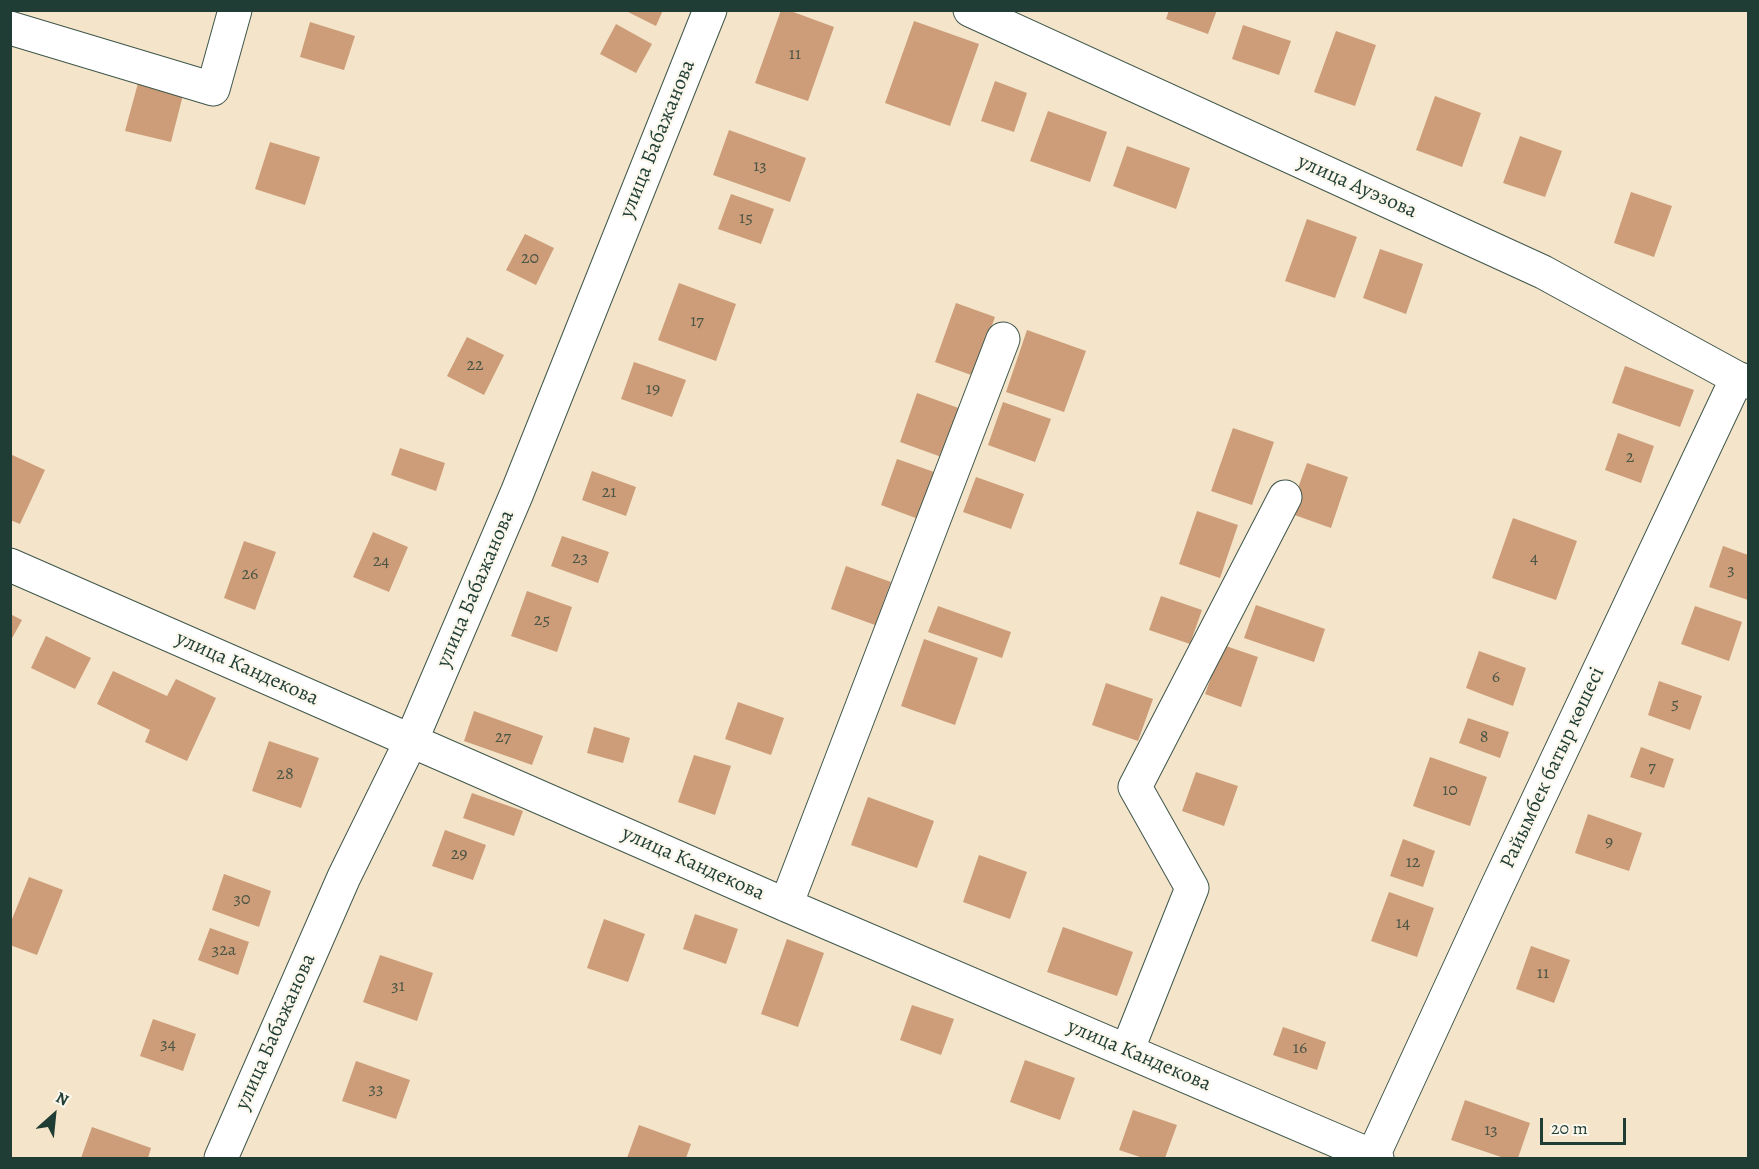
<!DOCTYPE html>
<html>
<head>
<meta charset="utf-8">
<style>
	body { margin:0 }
	#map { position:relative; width:1759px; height:1169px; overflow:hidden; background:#f3e4ca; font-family:Alegreya,serif }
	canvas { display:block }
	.frame { position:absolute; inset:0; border:12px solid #1f3d34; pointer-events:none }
	.north { position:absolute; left:24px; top:1085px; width:60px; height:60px; -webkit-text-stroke:4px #fbf7ec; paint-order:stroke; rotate:27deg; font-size:16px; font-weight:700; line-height:24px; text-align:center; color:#1f3d34 }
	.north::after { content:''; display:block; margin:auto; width:21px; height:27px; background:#1f3d34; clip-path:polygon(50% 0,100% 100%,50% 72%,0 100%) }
	.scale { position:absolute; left:1540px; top:1118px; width:86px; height:27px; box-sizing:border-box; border:3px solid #1f3d34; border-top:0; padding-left:8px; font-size:18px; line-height:21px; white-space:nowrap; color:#1f3d34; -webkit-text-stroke:4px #fbf7ec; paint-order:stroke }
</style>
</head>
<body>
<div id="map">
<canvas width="1759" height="1169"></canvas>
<div class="frame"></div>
<div class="north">N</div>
<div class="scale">20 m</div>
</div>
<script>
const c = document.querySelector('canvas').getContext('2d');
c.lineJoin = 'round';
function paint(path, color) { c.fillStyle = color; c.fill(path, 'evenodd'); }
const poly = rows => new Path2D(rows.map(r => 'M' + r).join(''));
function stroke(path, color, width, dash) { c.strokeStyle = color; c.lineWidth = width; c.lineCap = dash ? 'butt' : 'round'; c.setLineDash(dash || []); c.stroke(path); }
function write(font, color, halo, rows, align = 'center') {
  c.font = font + ' Alegreya,serif'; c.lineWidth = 4.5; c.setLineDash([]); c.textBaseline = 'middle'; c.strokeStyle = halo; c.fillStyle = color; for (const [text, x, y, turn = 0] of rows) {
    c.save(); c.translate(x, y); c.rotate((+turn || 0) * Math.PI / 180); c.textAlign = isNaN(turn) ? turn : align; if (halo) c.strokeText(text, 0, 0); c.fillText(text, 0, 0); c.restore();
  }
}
const building = poly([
	[624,10,663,10,656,26],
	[781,10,788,10,834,27,808,101,755,83],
	[1169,10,1217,10,1208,34,1166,19],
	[914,21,979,44,950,126,885,103],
	[310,22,355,36,344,70,300,57],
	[616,24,652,44,636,73,600,54],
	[1243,25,1291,41,1279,75,1232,59],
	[1336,31,1376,45,1355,106,1314,92],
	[995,81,1027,93,1014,132,981,121],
	[138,83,183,95,171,142,125,131],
	[1435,96,1481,113,1462,167,1416,150],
	[1048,111,1107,132,1090,182,1030,161],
	[729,130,806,158,790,202,713,175],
	[1520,136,1562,151,1545,197,1503,183],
	[270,142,320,157,305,205,255,189],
	[1127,146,1190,168,1176,209,1113,186],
	[1631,192,1672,206,1654,257,1614,243],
	[731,194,774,209,761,244,718,229],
	[1307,219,1357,237,1335,298,1285,281],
	[525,234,554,248,536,285,506,270],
	[1380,249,1423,264,1406,314,1363,298],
	[679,283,736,304,716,361,658,340],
	[956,303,995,317,974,376,935,362],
	[1027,330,1086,351,1064,412,1006,392],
	[467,337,504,355,484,395,447,376],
	[634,362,686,380,672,417,621,399],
	[1625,366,1694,390,1680,427,1612,403],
	[917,393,964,410,947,459,900,442],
	[1003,402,1051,419,1035,462,988,445],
	[1233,428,1274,442,1252,505,1211,491],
	[1618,433,1654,446,1641,483,1605,470],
	[400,448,445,463,436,491,391,475],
	[10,454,45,470,20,524,10,520],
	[897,459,937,473,921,520,881,505],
	[1307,463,1348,477,1331,528,1289,513],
	[592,471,636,487,626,516,582,500],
	[976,477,1024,494,1011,529,963,512],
	[1197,511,1238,525,1220,578,1179,564],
	[1513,518,1577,541,1556,600,1492,578],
	[373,532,408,547,389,592,353,577],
	[562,536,609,552,598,583,551,566],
	[244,541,276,552,255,610,224,598],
	[1723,546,1748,555,1748,600,1709,587],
	[846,566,891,582,875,625,831,609],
	[527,591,572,607,557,652,511,636],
	[1161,596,1202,610,1190,644,1149,630],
	[1256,605,1325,629,1314,662,1244,638],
	[938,606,1011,632,1002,658,928,632],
	[1695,606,1742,622,1729,661,1681,644],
	[10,614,22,620,10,642],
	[46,636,91,658,75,689,31,668],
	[924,639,978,658,955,725,901,706],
	[1223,645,1258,657,1241,707,1205,694],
	[1479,651,1526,668,1513,706,1466,688],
	[113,671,167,696,176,679,216,698,187,761,145,742,150,730,97,704],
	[1659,681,1702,696,1690,730,1648,715],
	[1106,683,1153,699,1138,741,1092,725],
	[738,702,784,718,771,755,725,739],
	[474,711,543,736,532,765,464,741],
	[1468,718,1509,732,1500,758,1459,743],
	[594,727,630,738,623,763,587,753],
	[269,741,319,758,301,808,252,791],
	[1641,747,1674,759,1664,788,1630,777],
	[694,755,731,766,715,815,678,802],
	[1430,757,1487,777,1470,826,1413,806],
	[1196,772,1238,786,1224,826,1182,811],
	[472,793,523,811,514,836,463,818],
	[868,797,934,821,917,868,851,845],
	[1588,814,1642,833,1629,871,1575,853],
	[445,830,486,845,473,880,432,866],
	[1403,839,1435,851,1423,887,1390,876],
	[979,855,1027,872,1010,919,963,902],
	[224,874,271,891,259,927,212,910],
	[29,877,63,890,37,955,10,945,10,924],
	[1389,892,1434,908,1417,957,1371,941],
	[695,914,738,929,726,964,683,949],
	[604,919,645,934,628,982,587,968],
	[1063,927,1133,952,1117,996,1047,972],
	[210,928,249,942,238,975,198,960],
	[787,939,824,953,798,1027,761,1014],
	[1531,946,1570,960,1554,1003,1516,989],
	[380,955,433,973,417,1021,363,1002],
	[912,1005,954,1019,941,1055,900,1040],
	[153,1019,196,1034,183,1071,140,1056],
	[1283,1027,1326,1042,1317,1070,1273,1055],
	[1025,1060,1075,1078,1060,1120,1010,1102],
	[356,1061,410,1080,396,1119,342,1101],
	[1465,1100,1530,1123,1518,1158,1504,1158,1451,1140],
	[1133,1110,1177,1125,1165,1158,1143,1158,1119,1150],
	[639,1125,691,1144,686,1158,627,1158],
	[92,1127,151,1148,148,1158,81,1158]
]);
const minor = poly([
	[970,10,1543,272,1737,378,1748,382],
	[10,28,213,89,235,10],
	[10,565,786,905,1377,1158],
	[786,905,1003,339],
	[1127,1051,1192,888,1135,787,1285,497],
	[221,1158,344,877,411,741,517,493,710,10],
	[1372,1158,1496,889,1737,378]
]);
const numberNames = [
	["11",795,55],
	["13",760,167],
	["15",746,219],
	["20",530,259],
	["17",697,322],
	["22",475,366],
	["19",653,390],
	["2",1630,458],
	["21",609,493],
	["23",580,559],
	["4",1534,559],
	["24",381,562],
	["3",1731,571],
	["26",250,575],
	["25",542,621],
	["6",1496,678],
	["5",1675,705],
	["27",503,738],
	["8",1484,738],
	["7",1652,768],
	["28",285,775],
	["10",1450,791],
	["9",1609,843],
	["29",459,855],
	["12",1413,863],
	["30",242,900],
	["14",1403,924],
	["32а",224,951],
	["11",1543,974],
	["31",398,987],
	["34",168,1045],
	["16",1300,1049],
	["33",376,1090],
	["13",1491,1131]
];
const streetNames = [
	["улица Бабажанова",658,139,-68],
	["улица Ауэзова",1357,187,24],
	["улица Бабажанова",476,589,-67],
	["улица Кандекова",247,669,24],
	["Райымбек батыр көшесі",1553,768,-65],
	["улица Кандекова",693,864,24],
	["улица Бабажанова",276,1032,-66],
	["улица Кандекова",1139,1056,23]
];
paint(building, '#cd9d79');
stroke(minor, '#3f564a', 35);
stroke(minor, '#fff', 33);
write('18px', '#4a5545', null, numberNames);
write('21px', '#1f3d34', '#fbf7ec', streetNames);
</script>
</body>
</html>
